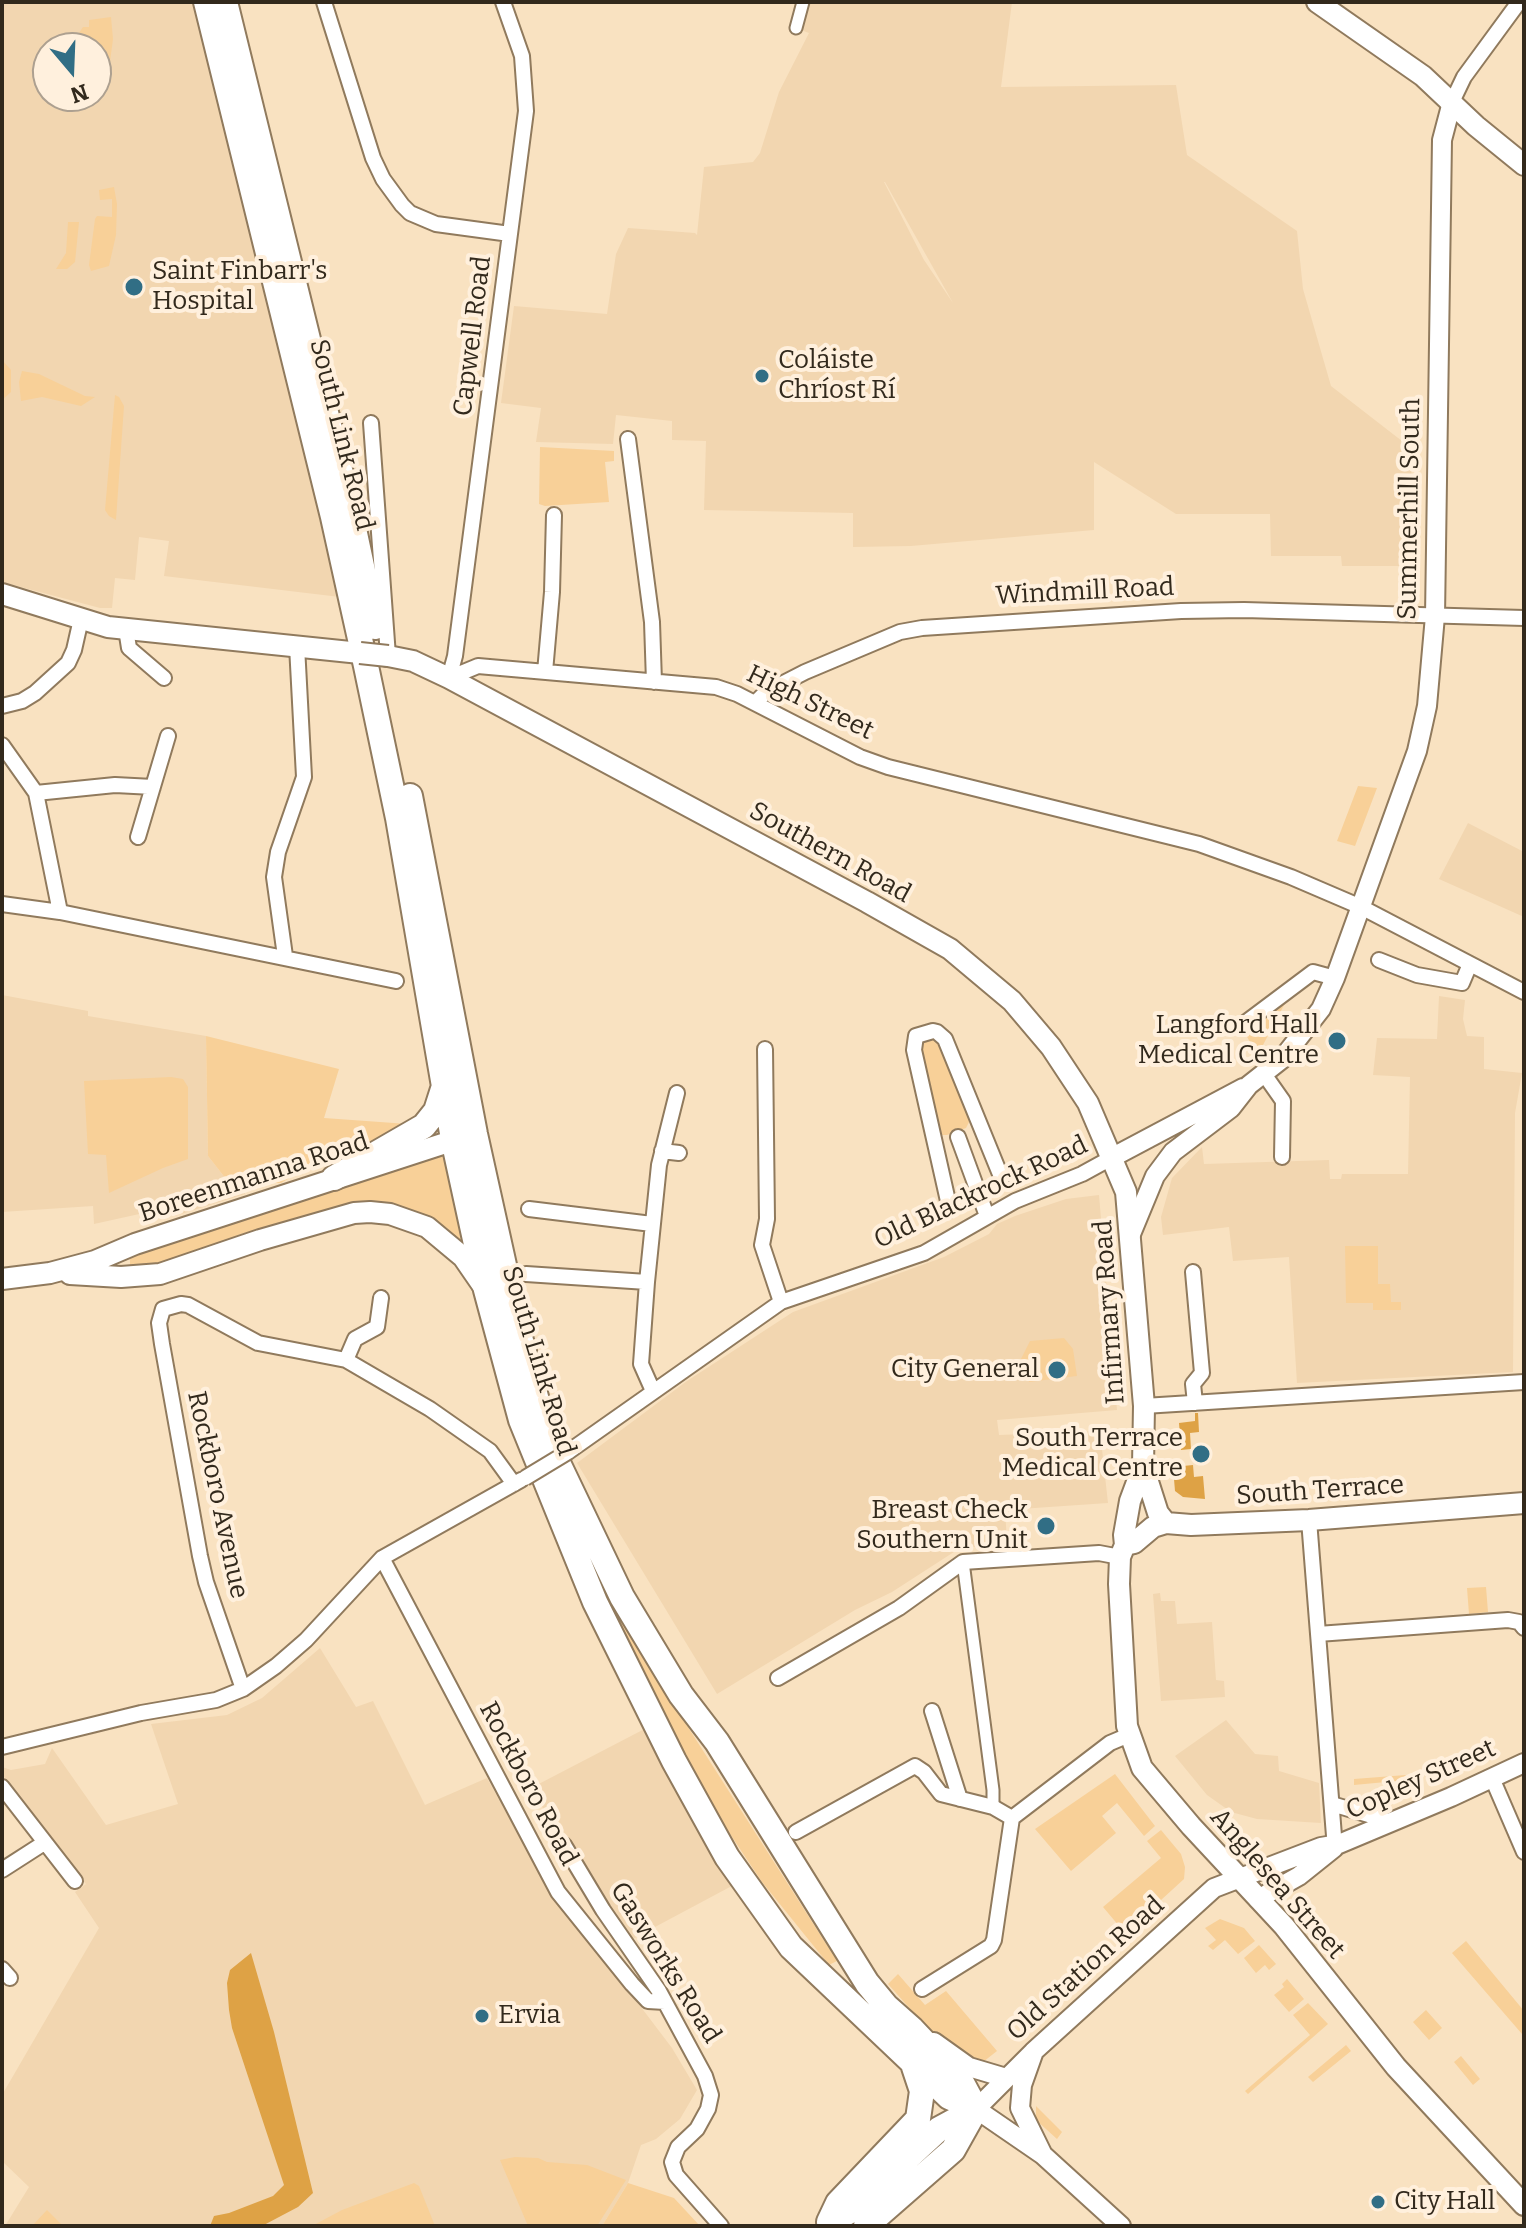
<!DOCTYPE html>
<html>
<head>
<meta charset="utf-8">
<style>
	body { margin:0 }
	#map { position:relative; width:1526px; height:2228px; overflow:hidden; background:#f9e2c1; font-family:Bitter,serif }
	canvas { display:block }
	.frame { position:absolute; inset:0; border:4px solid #32291c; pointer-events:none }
	.north { position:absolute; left:32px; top:32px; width:80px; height:80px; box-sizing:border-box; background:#fff0dd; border:2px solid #ada090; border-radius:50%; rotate:161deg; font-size:22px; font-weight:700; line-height:32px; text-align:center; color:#32291c }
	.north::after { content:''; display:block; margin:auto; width:28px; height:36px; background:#316e85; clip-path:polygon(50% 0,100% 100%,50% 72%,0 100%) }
</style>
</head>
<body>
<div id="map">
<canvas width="1526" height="2228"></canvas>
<div class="frame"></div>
<div class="north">N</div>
</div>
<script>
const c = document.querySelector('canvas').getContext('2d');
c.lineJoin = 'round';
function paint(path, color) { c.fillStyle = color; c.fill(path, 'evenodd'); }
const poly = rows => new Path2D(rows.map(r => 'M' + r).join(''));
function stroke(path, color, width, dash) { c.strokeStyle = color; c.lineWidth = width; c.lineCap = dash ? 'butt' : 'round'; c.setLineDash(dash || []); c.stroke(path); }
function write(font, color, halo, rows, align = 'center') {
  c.font = font + ' Bitter,serif'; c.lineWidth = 8; c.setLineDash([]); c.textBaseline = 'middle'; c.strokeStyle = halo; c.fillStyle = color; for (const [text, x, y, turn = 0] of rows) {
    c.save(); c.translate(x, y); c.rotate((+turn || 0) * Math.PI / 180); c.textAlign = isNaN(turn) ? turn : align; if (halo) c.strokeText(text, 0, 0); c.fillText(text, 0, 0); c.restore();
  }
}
const built = poly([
	[2,2,193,2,299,415,340,597,164,576,169,541,139,537,135,580,115,578,112,608,100,608,2,582],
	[48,48,96,48,96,96,48,96],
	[806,2,1012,2,1001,87,1176,85,1187,155,1297,231,1303,289,1331,386,1411,448,1413,566,1342,566,1341,556,1271,556,1270,514,1176,514,1094,462,1094,530,911,546,853,547,853,513,704,510,706,441,672,440,672,421,616,415,613,444,536,442,541,408,501,403,514,306,607,314,616,254,628,228,695,233,697,235,704,167,753,162,760,153,779,92,809,33,801,30],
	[884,182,885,182,953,303,924,260],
	[1468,823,1524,852,1524,917,1439,879],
	[2,995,88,1011,88,1016,206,1036,208,1156,226,1179,242,1183,245,1194,175,1216,171,1207,94,1224,93,1206,2,1212],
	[1439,996,1465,1000,1463,1019,1467,1036,1484,1037,1484,1069,1522,1073,1515,1113,1513,1372,1297,1383,1289,1257,1233,1261,1229,1227,1163,1235,1161,1217,1172,1178,1202,1147,1204,1164,1329,1160,1330,1179,1341,1179,1342,1174,1408,1174,1410,1077,1373,1075,1377,1038,1437,1039],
	[1099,1195,1117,1410,997,1420,999,1435,1100,1431,1108,1503,1005,1510,1007,1541,957,1550,892,1592,855,1610,717,1694,577,1463,687,1381,793,1312,944,1257,989,1234,997,1224,1015,1216,1066,1199],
	[1160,1593,1161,1601,1175,1601,1177,1624,1212,1622,1216,1680,1224,1681,1225,1697,1161,1701,1153,1594],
	[320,1648,356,1707,373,1701,425,1805,487,1778,540,1874,672,2048,697,2090,680,2119,656,2139,641,2145,628,2183,602,2226,5,2226,29,2187,2,2161,2,2095,99,1928,75,1892,86,1884,14,1795,2,1773,2,1767,11,1770,45,1764,52,1748,106,1825,178,1804,151,1724,227,1715,262,1698],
	[1226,1720,1255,1754,1278,1756,1279,1771,1319,1783,1321,1823,1257,1819,1231,1812,1207,1795,1175,1756],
	[656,1723,743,1880,625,1943,603,1910,531,1788]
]);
const green = poly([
	[111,17,113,39,106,92,96,91,96,48,69,48,83,27,89,27,89,20],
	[114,187,117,204,116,235,109,266,91,271,89,265,95,219,97,216,112,217,112,199,100,200,99,190],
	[68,222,79,222,75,262,67,269,56,269,66,253],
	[2,360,11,370,11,392,2,400],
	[22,371,39,374,85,396,95,397,81,406,42,397,21,401,19,382],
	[115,395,119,397,124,406,116,520,109,516,105,510],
	[540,447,614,451,614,461,605,462,609,502,545,506,539,504],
	[1358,786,1377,788,1355,846,1337,841],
	[1294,986,1263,1045,1256,1053,1241,1026],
	[206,1036,339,1069,324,1118,408,1124,345,1160,321,1162,308,1167,281,1183,242,1183,226,1179,208,1156],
	[928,1036,938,1039,970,1120,966,1128,947,1135,940,1135,917,1049,920,1041],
	[171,1077,183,1079,188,1087,188,1159,163,1168,109,1193,106,1155,88,1154,84,1081],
	[446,1154,465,1248,447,1228,428,1217,394,1206,328,1211,241,1234,174,1262,132,1269,130,1265,130,1259,139,1253],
	[1345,1246,1378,1246,1378,1284,1390,1284,1391,1302,1401,1302,1401,1310,1373,1310,1373,1303,1346,1303],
	[1064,1338,1073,1349,1077,1376,1029,1382,1028,1363,1019,1363,1030,1341],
	[1486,1587,1488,1612,1469,1614,1467,1588],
	[610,1598,658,1680,837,1961,829,1965,762,1882,718,1816,605,1603],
	[1115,1774,1155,1826,1144,1836,1117,1803,1102,1816,1116,1833,1071,1871,1035,1829],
	[1406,1775,1407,1780,1354,1785,1354,1779],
	[1161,1830,1181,1854,1185,1867,1184,1879,1125,1933,1103,1907,1161,1858,1147,1841],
	[1220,1919,1244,1928,1255,1941,1238,1954,1225,1940,1213,1950,1208,1946,1216,1940,1205,1928],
	[1466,1941,1524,2011,1524,2032,1522,2034,1452,1953],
	[1259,1945,1276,1964,1269,1970,1265,1965,1256,1973,1244,1958],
	[898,1974,925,2005,946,1991,997,2051,983,2062,975,2061,950,2047,929,2030,888,1984],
	[1287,1979,1304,1999,1289,2012,1274,1995,1284,1987,1282,1984],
	[1308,2003,1328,2024,1248,2094,1245,2091,1310,2035,1293,2015],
	[1426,2010,1442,2028,1429,2040,1413,2022],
	[1346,2045,1351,2051,1313,2082,1308,2077],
	[1461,2056,1480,2079,1473,2085,1454,2062],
	[1036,2106,1062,2132,1057,2139,1036,2120],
	[515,2157,538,2158,547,2162,587,2165,626,2180,597,2226,528,2226,500,2160],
	[414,2183,419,2186,435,2226,312,2226,342,2210],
	[628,2183,674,2198,700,2226,602,2226],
	[47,2210,63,2226,32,2226]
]);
const forest = poly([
	[1195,1413,1198,1413,1199,1432,1190,1433,1191,1449,1181,1450,1179,1423,1195,1421],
	[1193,1465,1194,1477,1203,1476,1205,1499,1183,1497,1175,1491,1173,1467],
	[251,1953,274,2032,313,2193,298,2207,262,2226,210,2226,214,2216,229,2213,273,2196,284,2185,232,2028,229,2010,227,1983,230,1970]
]);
const pedestrian = poly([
	[796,28,803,2],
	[963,1562,993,1790,993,1807]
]);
const minor = poly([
	[324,2,373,158,383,179,402,205,410,213,436,224,510,234],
	[1452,102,1464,77,1519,2],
	[371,423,388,656],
	[628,439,652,622,654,682],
	[126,629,129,648,164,678],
	[545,672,552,592,554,515],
	[449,678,478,666,716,687,737,694,860,757,888,767,1199,844,1291,877,1361,907,1524,992],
	[449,678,455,656,526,111,522,56,503,2],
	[755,703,766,692,805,672,900,632,922,628,1181,611,1244,610,1524,618],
	[2,706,22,701,35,693,68,663,74,650,81,619],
	[2,745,36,793,60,912],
	[36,793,115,785,153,787],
	[138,837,168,736],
	[2,904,60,912,396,981],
	[285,956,274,877,278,852,304,777,297,646],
	[1379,960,1417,975,1462,983,1470,964],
	[1241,1026,1313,972,1335,978],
	[765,1049,767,1219,762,1245,781,1302],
	[1264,1074,1283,1101,1282,1157],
	[958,1137,987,1216],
	[662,1151,679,1153],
	[529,1209,652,1224],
	[950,1210,914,1050,916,1036,933,1031,937,1032,945,1039,1002,1179],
	[1193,1272,1202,1373,1193,1384,1195,1403],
	[526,1274,647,1282],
	[346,1360,355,1339,377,1327,381,1298],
	[653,1391,641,1364,647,1282,659,1165,677,1093],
	[1144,1406,1524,1382],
	[568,1452,781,1302,924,1253,1015,1201,1082,1174,1113,1157],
	[1309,1520,1334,1836,1339,1844],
	[382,1558,558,1892,632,1984,648,2001,665,2002],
	[1318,1634,1508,1620,1519,1622,1524,1628],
	[778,1678,899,1608,963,1562,1099,1553,1120,1557],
	[243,1689,206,1582,200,1556,162,1344,159,1323,163,1309,181,1304,188,1305,258,1343,346,1360,430,1409,490,1451,514,1484],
	[932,1711,960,1799],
	[2,1747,141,1713,216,1700,243,1689,276,1666,306,1640,382,1558,521,1480],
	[1492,1778,1524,1852],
	[2,1787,75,1881],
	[1332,1804,1392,1822],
	[796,1832,915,1766,924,1772,941,1794,993,1807,1012,1818],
	[564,1845,603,1910,659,1991,705,2076,711,2095,708,2109,697,2129,678,2147,672,2162,676,2175,721,2226],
	[2,1870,44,1843],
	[2,1969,10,1978],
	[922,1989,991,1946,994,1940,1012,1818,1110,1743,1129,1735]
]);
const tertiary = poly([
	[1113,1157,1243,1088],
	[1131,1234,1155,1176,1173,1152,1231,1108,1249,1085,1282,1059,1321,1009,1335,978,1417,751,1427,706,1435,616,1442,140,1452,102],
	[1258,1899,1299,1876,1334,1848],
	[934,2042,969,2067,1006,2078],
	[1033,2054,1022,2085,1020,2108,1042,2153],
	[1121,2226,1043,2155,976,2109,1033,2052,1214,1888,1321,1847,1339,1844,1451,1797,1524,1763]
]);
const secondary = poly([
	[1317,2,1423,76,1476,126,1524,165],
	[2,594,108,627,360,653],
	[388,656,413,661,449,678,867,902,950,949,1012,1001,1051,1047,1088,1103,1126,1192,1144,1406,1143,1466,1158,1513,1166,1523],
	[70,1274,121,1277,160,1274,260,1240,354,1213,370,1212,390,1214,427,1227,463,1257,483,1286],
	[2,1279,50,1273,95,1261,135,1244,467,1136],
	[1143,1466,1130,1501,1124,1535,1125,1545,1120,1557,1119,1584,1127,1726,1142,1768,1191,1826,1284,1926,1396,2067,1524,2205],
	[1125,1545,1134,1543,1153,1527,1166,1523,1191,1525,1309,1520,1524,1503]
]);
const trunk = poly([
	[206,2,333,517,366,666,398,818,453,1139,486,1290,521,1420,595,1602,674,1761,727,1857,791,1947,949,2097,976,2109],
	[225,2,350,510,375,627],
	[410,796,475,1134,519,1333,548,1442,622,1597,681,1695,717,1742,867,1983,886,2006,912,2029,961,2081,976,2109],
	[334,1178,424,1126,436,1111,444,1086],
	[841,2216,850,2211,939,2129,976,2109],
	[829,2222,838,2203,918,2119,922,2091,914,2067],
	[866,2226,953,2150,976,2109]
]);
const minorBridge = poly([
	[525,1478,568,1452]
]);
const secondaryBridge = poly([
	[360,653,388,656]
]);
const markers = [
	[134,287,10,"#316e85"],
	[762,376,8,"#316e85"],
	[1337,1041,10,"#316e85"],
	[1057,1370,10,"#316e85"],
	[1201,1454,10,"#316e85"],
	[1046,1526,10,"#316e85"],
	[482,2016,8,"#316e85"],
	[1378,2202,8,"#316e85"]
];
const poiNames = [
	["Saint Finbarr's",152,272],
	["Hospital",152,302],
	["Coláiste",778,361],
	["Chríost Rí",778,391],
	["Langford Hall",1319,1026,"right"],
	["Medical Centre",1319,1056,"right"],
	["City General",1039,1370,"right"],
	["South Terrace",1183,1439,"right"],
	["Medical Centre",1183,1469,"right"],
	["Breast Check",1028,1511,"right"],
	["Southern Unit",1028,1541,"right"],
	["Ervia",498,2016],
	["City Hall",1394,2202]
];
const streetNames = [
	["Capwell Road",473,336,-83],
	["South Link Road",341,435,76],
	["Summerhill South",1410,509,-89],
	["Windmill Road",1085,592,-3],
	["High Street",810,703,26],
	["Southern Road",830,853,29],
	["Boreenmanna Road",254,1178,-18],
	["Old Blackrock Road",981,1193,-25],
	["Infirmary Road",1110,1312,-94],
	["South Link Road",538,1361,73],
	["South Terrace",1320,1491,-4],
	["Rockboro Avenue",217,1495,78],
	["Copley Street",1421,1780,-24],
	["Rockboro Road",528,1784,62],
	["Anglesea Street",1277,1884,49],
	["Gasworks Road",665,1963,58],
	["Old Station Road",1086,1969,-42]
];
paint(built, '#f2d6b0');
paint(green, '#f8d098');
paint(forest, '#dea245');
stroke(pedestrian, '#907a5d', 15);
stroke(minor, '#907a5d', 18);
stroke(tertiary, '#907a5d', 22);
stroke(secondary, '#907a5d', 24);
stroke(trunk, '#907a5d', 28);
stroke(pedestrian, '#fff', 11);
stroke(minor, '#fff', 14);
stroke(tertiary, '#fff', 18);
stroke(secondary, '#fff', 20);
stroke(trunk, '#fff', 24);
stroke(minorBridge, '#907a5d', 18, []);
stroke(secondaryBridge, '#907a5d', 24, []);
stroke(minorBridge, '#fff', 14);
stroke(secondaryBridge, '#fff', 20);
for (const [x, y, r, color] of markers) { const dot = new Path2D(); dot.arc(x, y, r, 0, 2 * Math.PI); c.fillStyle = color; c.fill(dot); stroke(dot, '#fff0dd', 3); }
write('26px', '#32291c', '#fff0dd', poiNames, 'left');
write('26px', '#32291c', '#fff0dd', streetNames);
</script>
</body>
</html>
